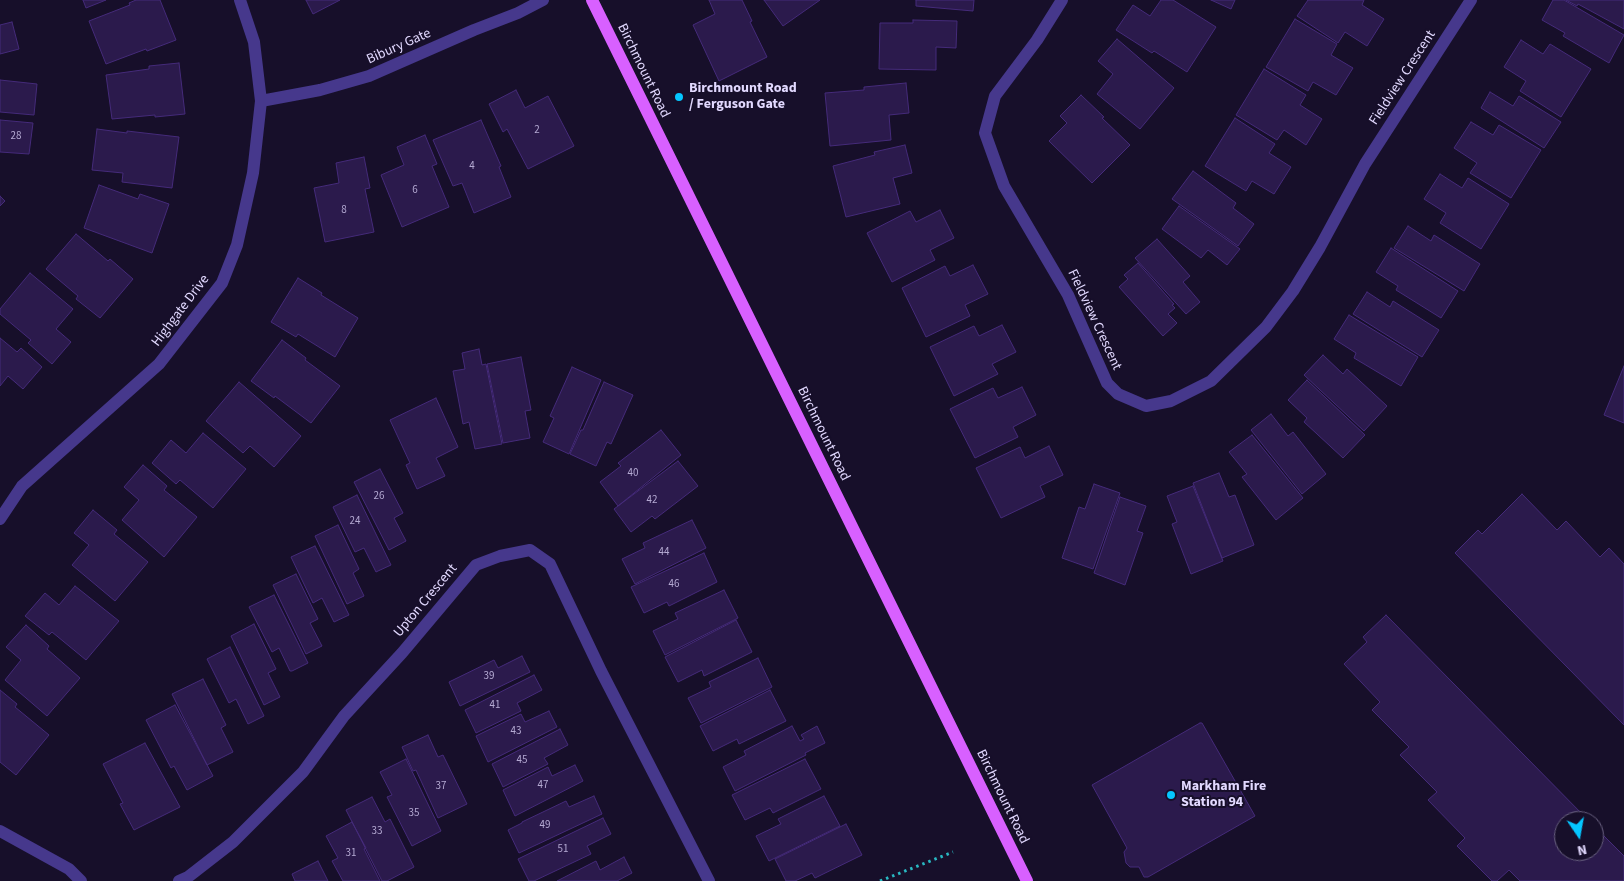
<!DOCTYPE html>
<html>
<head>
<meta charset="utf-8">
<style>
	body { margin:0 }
	#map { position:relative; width:1624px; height:881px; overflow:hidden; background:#170f2a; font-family:"Source Sans 3",sans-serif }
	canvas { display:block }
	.north { position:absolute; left:1554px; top:811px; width:50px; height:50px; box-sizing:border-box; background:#170f2a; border:1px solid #68607f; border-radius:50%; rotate:168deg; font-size:14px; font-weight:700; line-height:20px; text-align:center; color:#e2d9ff }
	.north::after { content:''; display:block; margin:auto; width:18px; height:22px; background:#05c6ff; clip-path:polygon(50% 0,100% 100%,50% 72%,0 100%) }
</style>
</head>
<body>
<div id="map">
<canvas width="1624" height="881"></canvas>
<div class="north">N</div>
</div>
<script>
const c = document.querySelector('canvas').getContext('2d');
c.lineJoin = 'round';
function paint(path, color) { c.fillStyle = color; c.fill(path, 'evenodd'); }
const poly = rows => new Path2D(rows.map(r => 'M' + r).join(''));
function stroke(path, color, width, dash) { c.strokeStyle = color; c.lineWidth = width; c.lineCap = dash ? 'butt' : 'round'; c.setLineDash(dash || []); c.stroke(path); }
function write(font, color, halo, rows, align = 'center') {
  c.font = font + ' "Source Sans 3",sans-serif'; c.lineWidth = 4; c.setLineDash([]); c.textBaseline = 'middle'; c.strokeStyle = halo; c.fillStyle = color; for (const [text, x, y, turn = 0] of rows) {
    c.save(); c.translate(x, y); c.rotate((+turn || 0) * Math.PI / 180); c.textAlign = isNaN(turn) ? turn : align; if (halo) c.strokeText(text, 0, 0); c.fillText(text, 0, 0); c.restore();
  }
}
const building = poly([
	[83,0,106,0,86,8,83,0],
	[136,0,160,0,176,40,147,51,146,49,106,64,89,21,130,5,129,3,136,0],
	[306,0,340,0,313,14,306,0],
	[709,0,742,0,752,21,750,22,767,57,719,81,693,25,715,14,709,0],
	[764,0,820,0,783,26,764,0],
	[916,0,974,0,973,11,916,6,916,0],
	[1161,0,1173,0,1216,27,1187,72,1154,51,1152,53,1116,30,1133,5,1150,16,1161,0],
	[1211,0,1235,0,1231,9,1211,0],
	[1308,0,1364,0,1362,5,1384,19,1367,46,1345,32,1338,43,1297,16,1308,0],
	[1553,0,1564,0,1624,35,1609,63,1563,36,1565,33,1542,20,1553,0],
	[1566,0,1624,0,1624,29,1578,4,1577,6,1566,0],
	[1295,19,1337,44,1331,55,1353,68,1336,95,1313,82,1308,91,1266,67,1295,19],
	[913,20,957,21,956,48,936,47,936,70,879,69,880,23,913,23,913,20],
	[12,22,19,49,0,54,0,25,12,22],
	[1117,39,1174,88,1140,129,1097,94,1113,74,1098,61,1117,39],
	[1521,40,1543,54,1550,44,1591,69,1561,117,1520,91,1526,81,1504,67,1521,40],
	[179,63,185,114,155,117,155,115,112,119,106,75,149,69,149,66,179,63],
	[1264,69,1306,95,1300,105,1322,119,1306,145,1284,130,1277,140,1236,115,1264,69],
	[0,80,37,84,34,115,0,112,0,80],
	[906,83,909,113,889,115,891,140,830,146,825,93,864,90,864,87,906,83],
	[516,90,525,108,548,96,574,146,528,169,507,129,503,132,489,104,516,90],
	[1490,92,1513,106,1519,96,1561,122,1544,148,1481,108,1490,92],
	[1081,95,1104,117,1102,118,1130,145,1092,183,1049,141,1067,123,1060,116,1081,95],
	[1235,118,1275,144,1269,153,1291,167,1274,194,1252,181,1246,191,1205,166,1235,118],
	[0,120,33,123,29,154,0,152,0,120],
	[481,120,501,166,499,167,511,197,474,213,462,183,453,186,433,140,481,120],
	[1471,122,1493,135,1499,125,1541,150,1511,198,1470,173,1477,163,1454,148,1471,122],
	[97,129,127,133,127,131,179,137,172,188,122,182,123,173,92,170,97,129],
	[425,135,437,164,432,166,449,207,402,227,381,175,404,165,397,147,425,135],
	[905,145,912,173,893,178,900,204,846,217,833,166,875,155,874,152,905,145],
	[364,157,370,188,365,189,374,232,325,242,314,188,339,183,336,163,364,157],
	[1193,171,1236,203,1233,208,1254,224,1238,246,1172,199,1193,171],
	[1440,174,1462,188,1468,178,1509,204,1481,249,1440,223,1446,213,1424,199,1440,174],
	[99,185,138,199,140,194,169,204,152,253,84,228,99,185],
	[0,196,5,201,0,206,0,196],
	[1179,206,1240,249,1227,265,1208,250,1201,258,1162,229,1179,206],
	[940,210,954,238,930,250,935,260,892,282,867,233,910,211,916,222,940,210],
	[1408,226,1431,241,1434,235,1480,264,1464,291,1394,248,1408,226],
	[76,234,108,261,110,259,133,279,100,318,76,299,78,296,46,269,76,234],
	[1157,239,1190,276,1183,282,1200,302,1186,314,1135,258,1157,239],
	[1391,248,1458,291,1441,318,1396,290,1398,286,1376,272,1391,248],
	[1138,263,1174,304,1172,305,1175,308,1168,314,1177,323,1163,336,1119,287,1128,279,1124,275,1138,263],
	[973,265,988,294,965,305,970,316,926,337,902,288,945,266,950,276,973,265],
	[30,273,73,309,56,329,71,342,52,364,28,343,31,340,0,314,0,309,30,273],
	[298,278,322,293,321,295,358,318,335,357,298,334,296,337,271,322,298,278],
	[1367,292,1390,307,1393,301,1439,330,1422,357,1353,314,1367,292],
	[1349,315,1418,357,1401,386,1354,358,1356,353,1334,339,1349,315],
	[1002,325,1016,352,992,364,998,374,954,396,930,347,974,326,979,336,1002,325],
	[0,338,17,352,21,348,42,367,23,389,8,376,0,386,0,338],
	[282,340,306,358,305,360,340,386,311,423,275,396,274,398,251,381,282,340],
	[479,349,482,365,486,364,502,444,475,449,469,422,463,424,453,371,465,369,462,353,479,349],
	[1323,355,1343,374,1347,369,1387,406,1364,431,1304,375,1323,355],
	[521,357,531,410,525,411,530,438,503,443,487,364,521,357],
	[1624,366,1624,423,1604,415,1624,366],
	[572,367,601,380,569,454,543,442,554,418,550,416,572,367],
	[1307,380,1365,435,1343,458,1304,422,1307,418,1288,400,1307,380],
	[239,382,301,436,274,467,250,446,243,453,206,421,239,382],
	[604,382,633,395,611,444,607,442,596,466,570,454,581,430,583,430,604,382],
	[1022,387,1036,415,1013,427,1018,437,975,458,950,409,993,388,998,398,1022,387],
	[436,398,458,447,436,458,445,476,417,489,406,465,410,463,390,420,436,398],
	[1271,414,1288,436,1293,432,1326,474,1302,494,1251,430,1271,414],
	[661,430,681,455,618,506,600,482,621,466,618,463,661,430],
	[203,433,246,469,213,508,180,480,176,484,152,463,171,440,186,453,203,433],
	[1252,435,1303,498,1276,520,1242,477,1247,474,1229,452,1252,435],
	[1049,446,1063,475,1040,486,1045,497,1001,518,976,468,1020,447,1025,458,1049,446],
	[678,461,698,486,655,519,652,516,631,532,614,509,678,461],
	[143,465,167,486,164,490,197,517,164,557,122,520,139,500,124,487,143,465],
	[380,469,403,513,394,518,406,541,389,550,354,482,380,469],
	[1219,473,1229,497,1235,495,1254,545,1222,558,1193,483,1219,473],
	[1094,484,1120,493,1093,569,1062,558,1079,507,1085,509,1094,484],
	[1193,486,1223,561,1191,574,1172,524,1177,522,1167,496,1193,486],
	[1522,494,1557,530,1566,521,1600,557,1609,548,1624,564,1624,725,1455,553,1478,530,1482,534,1522,494],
	[357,495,391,565,378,571,376,572,364,548,355,552,333,507,357,495],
	[1120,497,1146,506,1137,531,1143,533,1125,585,1094,573,1120,497],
	[93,510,117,530,114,534,148,562,115,601,72,565,89,545,74,533,93,510],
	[692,520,706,548,635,584,622,559,645,548,643,543,692,520],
	[338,525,359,569,353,573,364,596,347,604,315,536,338,525],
	[315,546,349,615,334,622,322,598,313,603,291,557,315,546],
	[704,553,717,582,669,606,667,602,644,613,631,587,704,553],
	[296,574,318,619,310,623,322,646,306,654,273,585,296,574],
	[75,586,119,621,86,660,52,632,49,635,25,616,45,593,59,605,75,586],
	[724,590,738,618,665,655,653,631,678,619,675,613,724,590],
	[274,595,308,663,292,671,290,671,279,648,272,652,249,607,274,595],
	[1386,615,1589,821,1564,821,1564,851,1594,851,1594,826,1624,856,1624,881,1520,881,1509,870,1497,881,1492,881,1457,846,1465,838,1428,800,1437,792,1400,755,1409,747,1372,710,1380,702,1344,664,1367,642,1363,637,1386,615],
	[736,620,752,652,704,676,702,670,678,682,665,657,736,620],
	[254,624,276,669,268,673,280,697,264,705,231,636,254,624],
	[26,625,49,646,47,649,80,678,47,716,5,680,21,660,6,647,26,625],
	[230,647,264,716,248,724,236,699,229,703,207,659,230,647],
	[522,656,530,672,460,706,449,682,494,660,498,668,522,656],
	[758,658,772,687,701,723,688,698,711,687,709,682,758,658],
	[534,675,542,690,517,703,521,711,476,733,465,710,534,675],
	[203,679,226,725,221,728,233,752,207,765,172,694,203,679],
	[0,690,17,704,15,707,49,735,16,775,0,762,0,690],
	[770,690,786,721,739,744,737,739,713,751,700,726,770,690],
	[175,705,213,776,187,790,174,766,171,768,146,720,175,705],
	[549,711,557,727,488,762,476,736,521,714,525,722,549,711],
	[1200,723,1202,723,1255,816,1148,877,1144,877,1139,867,1130,867,1126,863,1124,852,1127,848,1092,785,1200,723],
	[792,726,800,741,804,739,801,735,817,726,825,743,805,753,806,755,735,791,723,767,746,755,744,751,792,726],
	[560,729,568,745,544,758,548,764,503,787,492,764,560,729],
	[428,735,438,757,443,755,467,804,438,818,416,770,413,771,402,747,428,735],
	[145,743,180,807,134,830,120,804,123,803,103,764,145,743],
	[406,759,441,831,412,846,387,797,392,795,380,772,406,759],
	[805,759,821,789,773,813,770,808,745,820,732,795,805,759],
	[575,765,583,781,515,816,503,790,548,767,552,776,575,765],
	[594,796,602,814,519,853,508,830,522,823,522,822,566,801,569,807,594,796],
	[824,796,840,826,769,861,756,836,781,824,778,819,824,796],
	[372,797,385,822,390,819,414,867,387,881,382,881,346,810,372,797],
	[603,818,611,834,587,846,591,854,534,881,529,881,518,859,603,818],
	[352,822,366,848,364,849,380,881,343,881,332,861,338,858,326,836,352,822],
	[846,824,862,855,815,878,812,873,795,881,786,881,775,859,846,824],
	[624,857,632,873,617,881,557,881,596,861,600,870,624,857],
	[318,861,328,881,295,881,292,874,318,861]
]);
const path = poly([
	[880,881,953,852]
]);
const minor = poly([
	[1062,0,1037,40,995,96,985,133,1004,186,1068,295,1107,383,1118,394,1146,406,1171,401,1211,381,1266,327,1293,291,1320,247,1365,164,1471,0],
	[261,101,320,90,369,76,474,30,518,13,543,0],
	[0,519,22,486,159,364,222,283,237,245,253,173,261,101,254,42,240,0],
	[0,831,69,869,81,881],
	[179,881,188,877,233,842,303,772,344,716,402,653,476,565,500,556,530,550,550,564,601,671,709,881]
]);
const major = poly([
	[592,0,1027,881]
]);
const markers = [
	[679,97,5,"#05c6ff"],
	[1171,795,5,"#05c6ff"]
];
const numberNames = [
	["2",537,131],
	["28",16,137],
	["4",472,167],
	["6",415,191],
	["8",344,211],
	["40",633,474],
	["26",379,497],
	["42",652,501],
	["24",355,522],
	["44",664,553],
	["46",674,585],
	["39",489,677],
	["41",495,706],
	["43",516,732],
	["45",522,761],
	["47",543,786],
	["37",441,787],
	["35",414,814],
	["49",545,826],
	["33",377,832],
	["51",563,850],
	["31",351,854]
];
const streetNames = [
	["Bibury Gate",399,47,-24],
	["Birchmount Road",643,71,64],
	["Fieldview Crescent",1403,78,-57],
	["Highgate Drive",181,311,-53],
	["Fieldview Crescent",1094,320,65],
	["Birchmount Road",823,434,64],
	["Upton Crescent",426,601,-50],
	["Birchmount Road",1002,797,64]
];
const poiNames = [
	["Birchmount Road",689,89],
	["/ Ferguson Gate",689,105],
	["Markham Fire",1181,787],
	["Station 94",1181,803]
];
paint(building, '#2b1a4c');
stroke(building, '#452b7a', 1);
stroke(path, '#29b8c2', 3, [2.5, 4]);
stroke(minor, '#46388c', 12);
stroke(major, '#d860ff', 12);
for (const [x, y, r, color] of markers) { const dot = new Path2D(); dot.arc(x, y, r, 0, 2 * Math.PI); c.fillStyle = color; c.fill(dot); stroke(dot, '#170f2a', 2); }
write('11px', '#b4a9d2', null, numberNames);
write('14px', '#e2d9ff', '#170f2a', streetNames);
write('bold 14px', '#e2d9ff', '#170f2a', poiNames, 'left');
</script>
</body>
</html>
